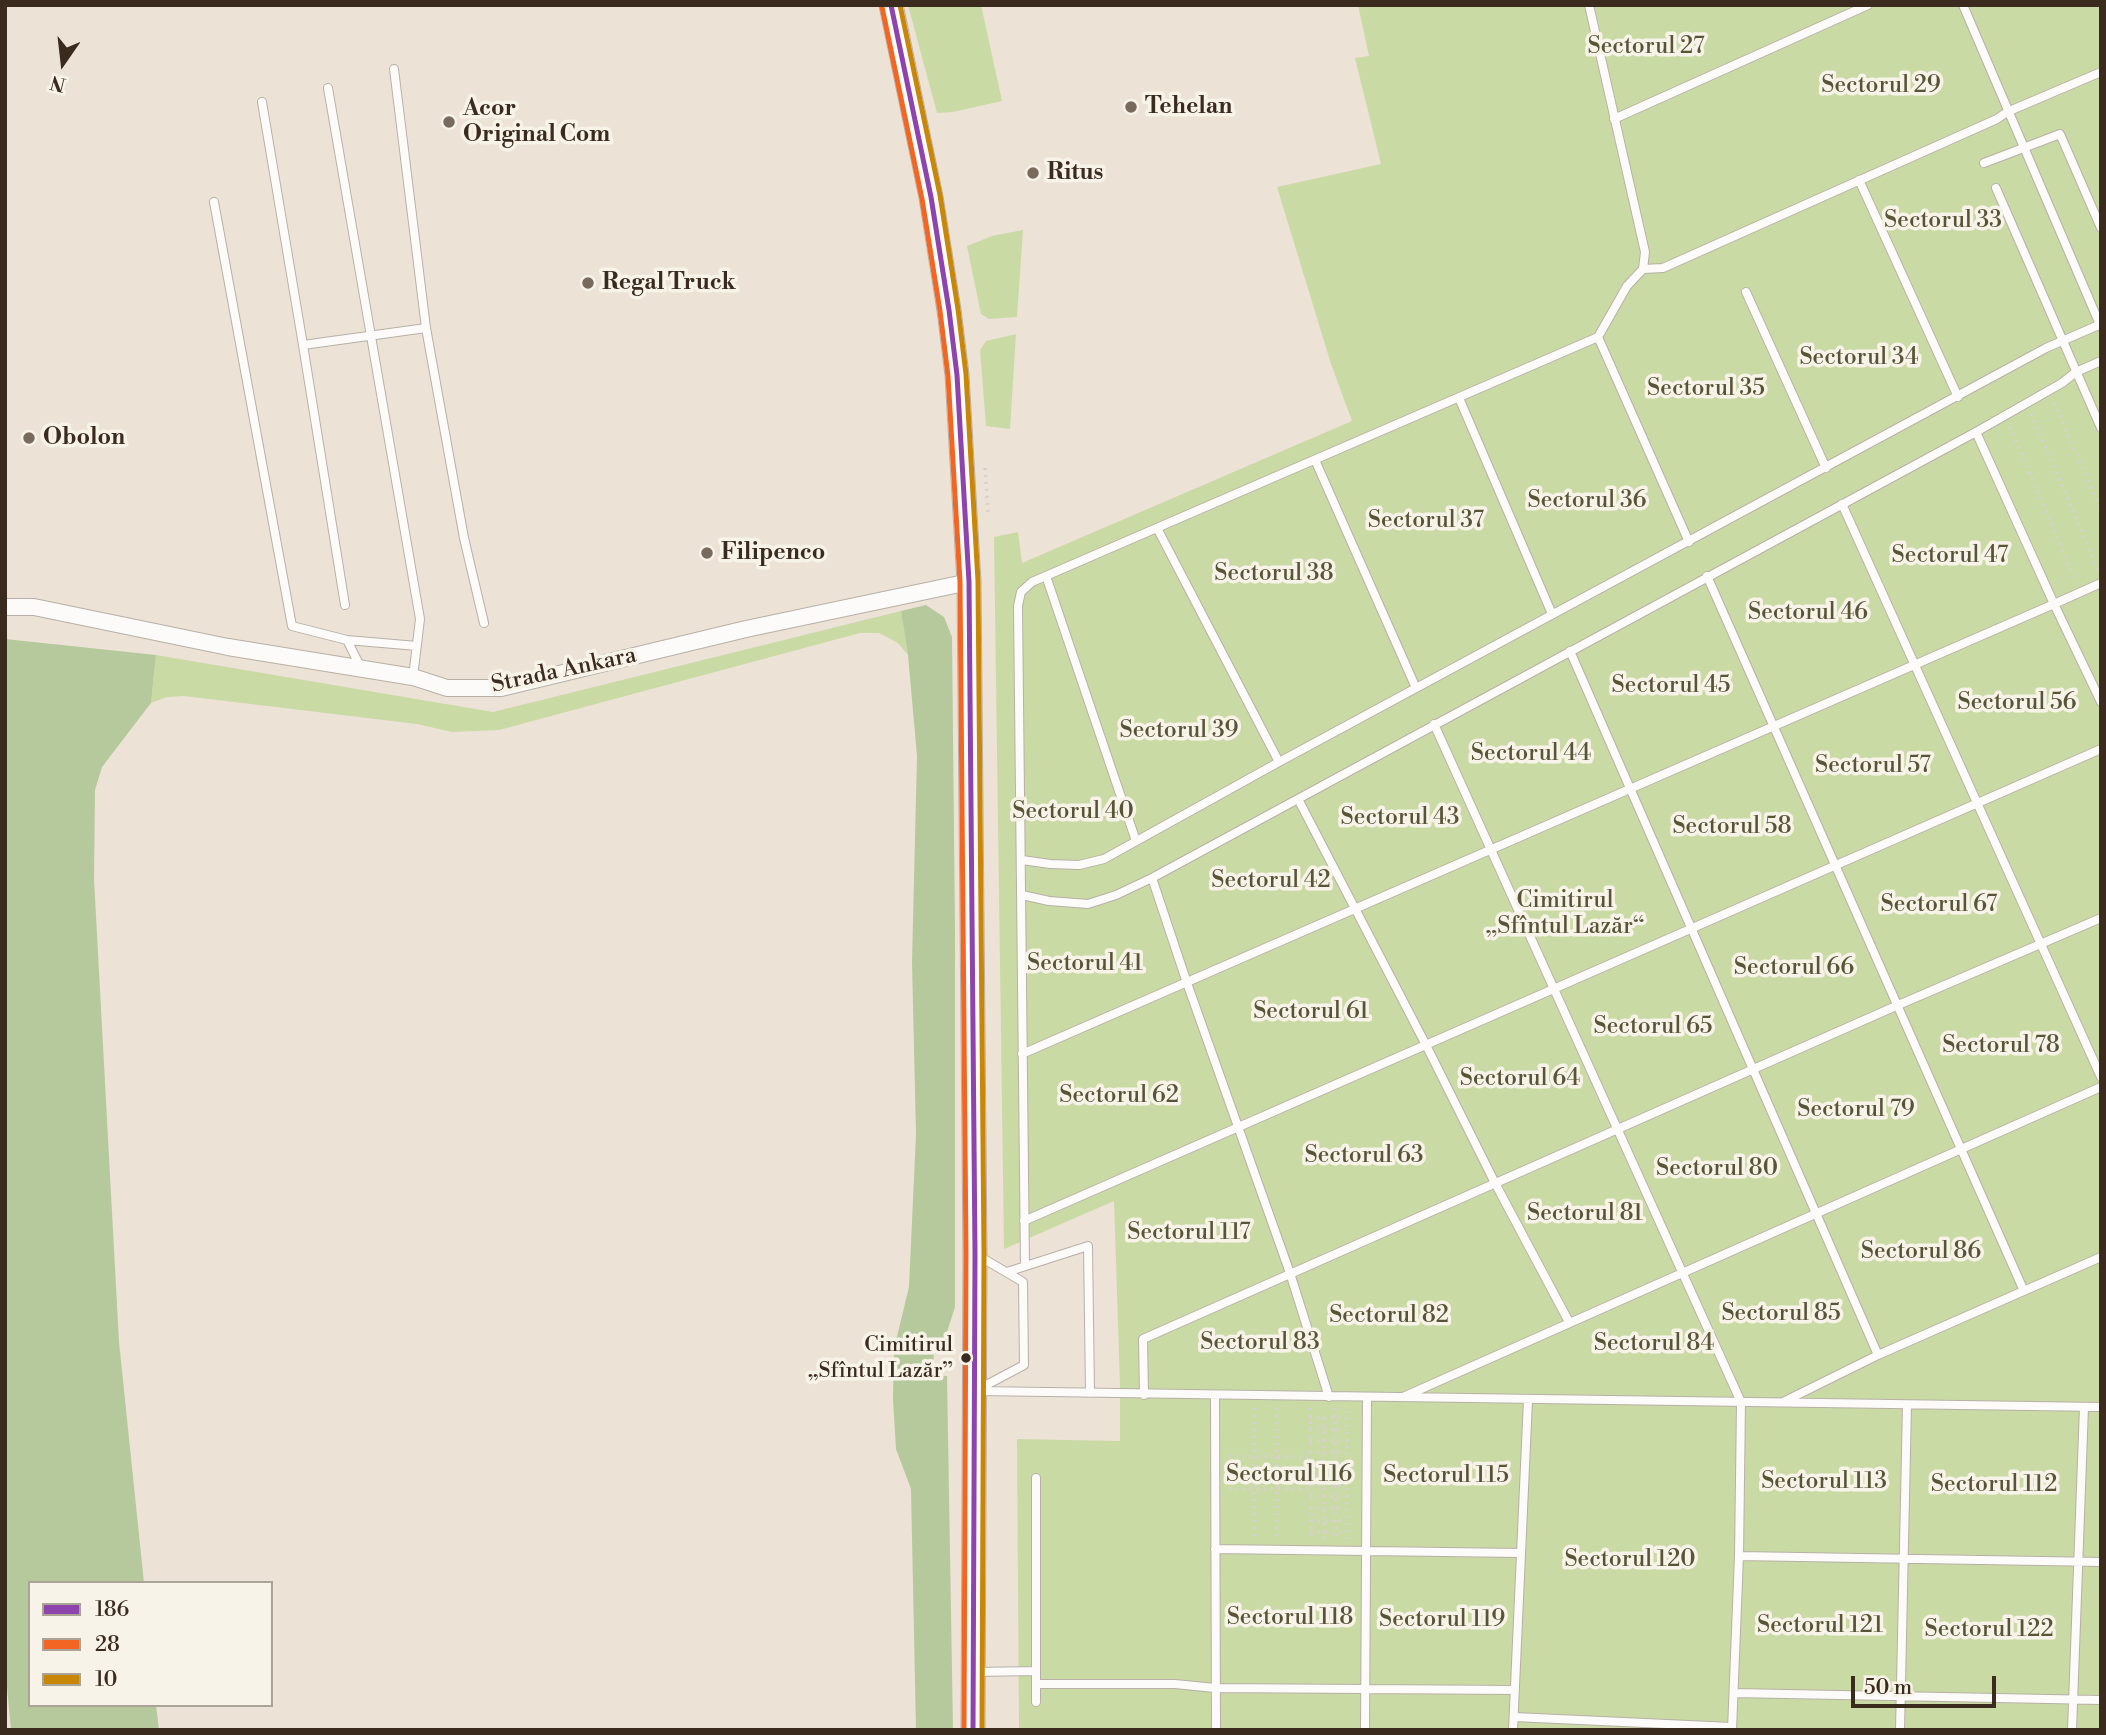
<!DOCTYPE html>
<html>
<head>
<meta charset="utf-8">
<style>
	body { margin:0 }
	#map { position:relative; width:2106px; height:1735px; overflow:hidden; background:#ece2d6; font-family:"Libre Bodoni",serif }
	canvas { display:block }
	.frame { position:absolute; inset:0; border:7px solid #3b2a1e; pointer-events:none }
	.legend { position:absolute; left:28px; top:1581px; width:245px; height:126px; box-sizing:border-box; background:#f7f3e8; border:2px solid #aca397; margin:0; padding:9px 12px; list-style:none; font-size:21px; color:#3b2a1e }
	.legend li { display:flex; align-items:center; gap:14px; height:35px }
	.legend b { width:35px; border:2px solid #aca397 }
	.north { position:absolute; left:28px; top:28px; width:70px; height:70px; -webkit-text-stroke:5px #f7f3e8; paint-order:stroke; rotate:194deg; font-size:19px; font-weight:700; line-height:28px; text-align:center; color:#3b2a1e }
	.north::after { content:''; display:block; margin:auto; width:24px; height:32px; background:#3b2a1e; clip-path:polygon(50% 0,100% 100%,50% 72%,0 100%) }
	.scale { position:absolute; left:1851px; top:1676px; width:145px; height:32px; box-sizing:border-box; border:4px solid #3b2a1e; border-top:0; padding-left:9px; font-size:21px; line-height:24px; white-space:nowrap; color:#3b2a1e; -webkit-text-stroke:5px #f7f3e8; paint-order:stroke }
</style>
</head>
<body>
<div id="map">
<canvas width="2106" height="1735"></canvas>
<div class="frame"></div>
<ul class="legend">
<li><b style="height:9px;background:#8e44ad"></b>186</li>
<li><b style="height:9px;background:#f26522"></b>28</li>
<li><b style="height:9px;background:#c88708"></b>10</li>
</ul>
<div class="north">N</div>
<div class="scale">50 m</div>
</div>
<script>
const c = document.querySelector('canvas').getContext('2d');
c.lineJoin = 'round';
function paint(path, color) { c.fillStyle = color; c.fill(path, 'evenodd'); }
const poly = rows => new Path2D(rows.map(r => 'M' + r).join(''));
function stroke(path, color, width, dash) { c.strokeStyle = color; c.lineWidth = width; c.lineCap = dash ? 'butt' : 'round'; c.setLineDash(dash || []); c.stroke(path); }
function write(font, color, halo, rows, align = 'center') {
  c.font = font + ' "Libre Bodoni",serif'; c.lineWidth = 7; c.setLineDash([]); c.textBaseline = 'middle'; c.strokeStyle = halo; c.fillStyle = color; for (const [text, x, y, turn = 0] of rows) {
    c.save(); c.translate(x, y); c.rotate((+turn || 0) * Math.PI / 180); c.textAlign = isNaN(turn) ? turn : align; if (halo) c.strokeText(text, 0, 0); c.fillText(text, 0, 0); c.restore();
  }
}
const green = poly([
	[908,5,981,5,1002,101,953,112,937,113],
	[1358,5,2101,5,2101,1730,1019,1730,1017,1439,1120,1441,1120,1385,1114,1201,1004,1249,994,537,1018,532,1022,563,1352,421,1331,364,1277,187,1381,164,1355,58,1369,56],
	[1023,230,1017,317,989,319,981,314,967,246,992,236],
	[1016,334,1010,429,986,426,980,350,986,341],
	[901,611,908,655,898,643,879,633,860,633,499,730,452,732,417,724,184,696,167,697,151,703,156,655,493,712]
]);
const forest = poly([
	[926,605,944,617,952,637,955,933,955,1307,947,1332,947,1346,934,1346,933,1375,947,1376,953,1730,916,1730,911,1489,896,1449,893,1399,894,1349,909,1287,916,1134,912,962,917,756,908,655,901,611],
	[5,639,156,655,151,703,102,767,95,790,94,879,119,1342,144,1583,30,1583,30,1705,156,1705,159,1730,11,1730,5,1665]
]);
const path = poly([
	[2054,403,2101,510],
	[2031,414,2099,572],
	[2010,427,2075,581],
	[985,468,988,512],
	[1254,1408,1254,1537],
	[1277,1408,1277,1537],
	[1310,1408,1311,1537],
	[1335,1408,1336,1537],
	[1310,1418,1346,1418],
	[1323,1418,1324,1539],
	[1310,1429,1346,1429],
	[1310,1441,1350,1441],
	[1310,1452,1346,1453],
	[1229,1456,1310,1457],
	[1310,1464,1346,1464],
	[1310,1475,1350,1475],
	[1310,1485,1346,1486],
	[1229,1489,1310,1489],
	[1310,1496,1346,1497],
	[1310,1508,1346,1509],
	[1311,1521,1346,1521],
	[1311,1532,1346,1533],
	[1347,1539,1347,1410]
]);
const service = poly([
	[1963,5,2101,327],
	[394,69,426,328],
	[328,88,420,619,413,677],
	[262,102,303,345,426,328,464,538,484,623],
	[1614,119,1868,5],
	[1984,163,2060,134,2101,228],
	[1859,180,1958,397],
	[1996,188,2101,428],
	[214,202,292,626,347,640,361,668],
	[1643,269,1663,268,1997,119,2007,112,2101,72],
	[1746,292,1826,468],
	[1598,337,1689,542],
	[303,345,345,605],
	[1459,398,1552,614],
	[1315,460,1416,688],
	[1842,504,2101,1077],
	[1157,528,1279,762],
	[1046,576,1136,841],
	[1707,576,2024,1291],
	[2101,583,2054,604,2101,702],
	[347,640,417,646],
	[1570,651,1878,1355],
	[1434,724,1741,1402,1739,1556,1732,1730],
	[1298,799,1426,1045,1495,1183,1569,1322],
	[1022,860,1050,864,1079,865,1104,859,1279,762,2046,348,2101,324],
	[1152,878,1187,983,1290,1273,1329,1397],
	[1022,895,1049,901,1088,904,1116,895,1152,878,1976,432,2062,383,2076,372,2101,361],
	[1022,1054,2054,604,1976,432],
	[1024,1221,2101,749],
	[1025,1266,1018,606,1021,592,1032,582,1598,337,1627,286,1643,269,1645,252,1589,5],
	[1007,1272,1088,1246,1090,1393],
	[977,1390,1024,1365,1023,1282,977,1255],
	[977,1391,2101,1407],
	[1144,1395,1143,1339,1896,1006,2101,918],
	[1215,1395,1216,1730],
	[1403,1397,2101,1087],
	[1783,1402,1878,1355,2101,1257],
	[1036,1478,1036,1684,1175,1684,1215,1688,1515,1690],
	[1215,1549,1521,1553],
	[1739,1556,2101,1562],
	[976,1672,1036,1671],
	[1036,1684,1036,1702],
	[1734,1693,2101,1700],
	[1514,1717,1732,1727],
	[1365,1730,1367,1397],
	[1513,1730,1528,1400],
	[1900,1730,1907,1405],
	[2072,1730,2084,1407]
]);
const minor = poly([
	[5,607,34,607,228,647,413,677,447,688,501,688,746,629,969,582]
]);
const secondary = poly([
	[891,5,931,197,949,310,957,375,969,582,975,1254,973,1730]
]);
const bus1 = poly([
	[891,5,931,197,949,310,957,375,969,582,975,1254,973,1730]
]);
const bus2 = poly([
	[882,7,922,199,940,311,948,376,960,582,966,1254,964,1730]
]);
const bus3 = poly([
	[900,5,940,195,958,309,966,374,978,581,984,1254,982,1730]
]);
const markers = [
	[1131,107,7,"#796a5e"],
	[449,122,7,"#796a5e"],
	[1033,173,7,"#796a5e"],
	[588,283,7,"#796a5e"],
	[29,438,7,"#796a5e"],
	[707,553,7,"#796a5e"],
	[966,1358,6,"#3b2a1e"]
];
const busNames = [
	["Cimitirul",953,1346],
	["„Sfîntul Lazăr”",953,1372]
];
const parkNames = [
	["Sectorul 27",1646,47],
	["Sectorul 29",1881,86],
	["Sectorul 33",1943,221],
	["Sectorul 34",1859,358],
	["Sectorul 35",1706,389],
	["Sectorul 36",1587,501],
	["Sectorul 37",1426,521],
	["Sectorul 47",1950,556],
	["Sectorul 38",1274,574],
	["Sectorul 46",1808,613],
	["Sectorul 45",1671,686],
	["Sectorul 56",2017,703],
	["Sectorul 39",1179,731],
	["Sectorul 44",1531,754],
	["Sectorul 57",1873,766],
	["Sectorul 40",1073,812],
	["Sectorul 43",1400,818],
	["Sectorul 58",1732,827],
	["Sectorul 42",1271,881],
	["Cimitirul",1565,901],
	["„Sfîntul Lazăr“",1565,927],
	["Sectorul 67",1939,905],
	["Sectorul 41",1085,964],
	["Sectorul 66",1794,968],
	["Sectorul 61",1311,1012],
	["Sectorul 65",1653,1027],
	["Sectorul 78",2001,1046],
	["Sectorul 64",1520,1079],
	["Sectorul 62",1119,1096],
	["Sectorul 79",1856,1110],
	["Sectorul 63",1364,1156],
	["Sectorul 80",1717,1169],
	["Sectorul 81",1585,1214],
	["Sectorul 117",1189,1233],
	["Sectorul 86",1921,1252],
	["Sectorul 85",1781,1314],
	["Sectorul 82",1389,1316],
	["Sectorul 83",1260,1343],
	["Sectorul 84",1654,1344],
	["Sectorul 116",1289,1475],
	["Sectorul 115",1446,1476],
	["Sectorul 113",1824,1482],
	["Sectorul 112",1994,1485],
	["Sectorul 120",1630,1560],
	["Sectorul 118",1290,1618],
	["Sectorul 119",1442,1620],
	["Sectorul 121",1820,1626],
	["Sectorul 122",1989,1630]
];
const poiNames = [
	["Tehelan",1145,107],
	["Acor",463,109],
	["Original Com",463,135],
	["Ritus",1047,173],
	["Regal Truck",602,283],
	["Obolon",43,438],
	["Filipenco",721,553]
];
const streetNames = [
	["Strada Ankara",564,671,-12]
];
paint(green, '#cadaa5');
paint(forest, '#b6c99c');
stroke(service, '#b8b0a7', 10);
stroke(minor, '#b8b0a7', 18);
stroke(secondary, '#b8b0a7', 25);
stroke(path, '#d5d2ce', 3.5, [2, 5]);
stroke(service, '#fcfbf9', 8);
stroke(minor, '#fcfbf9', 16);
stroke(secondary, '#fcfbf9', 23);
stroke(bus1, '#8e44ad', 5);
stroke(bus2, '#f26522', 5);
stroke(bus3, '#c88708', 5);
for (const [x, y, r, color] of markers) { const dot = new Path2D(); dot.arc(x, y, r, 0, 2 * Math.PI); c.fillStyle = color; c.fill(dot); stroke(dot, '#f7f3e8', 2.5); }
write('21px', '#3b2a1e', '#f7f3e8', busNames, 'right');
write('23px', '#585436', '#f7f3e8', parkNames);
write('bold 23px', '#3b2a1e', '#f7f3e8', poiNames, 'left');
write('23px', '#3b2a1e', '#f7f3e8', streetNames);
</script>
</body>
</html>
